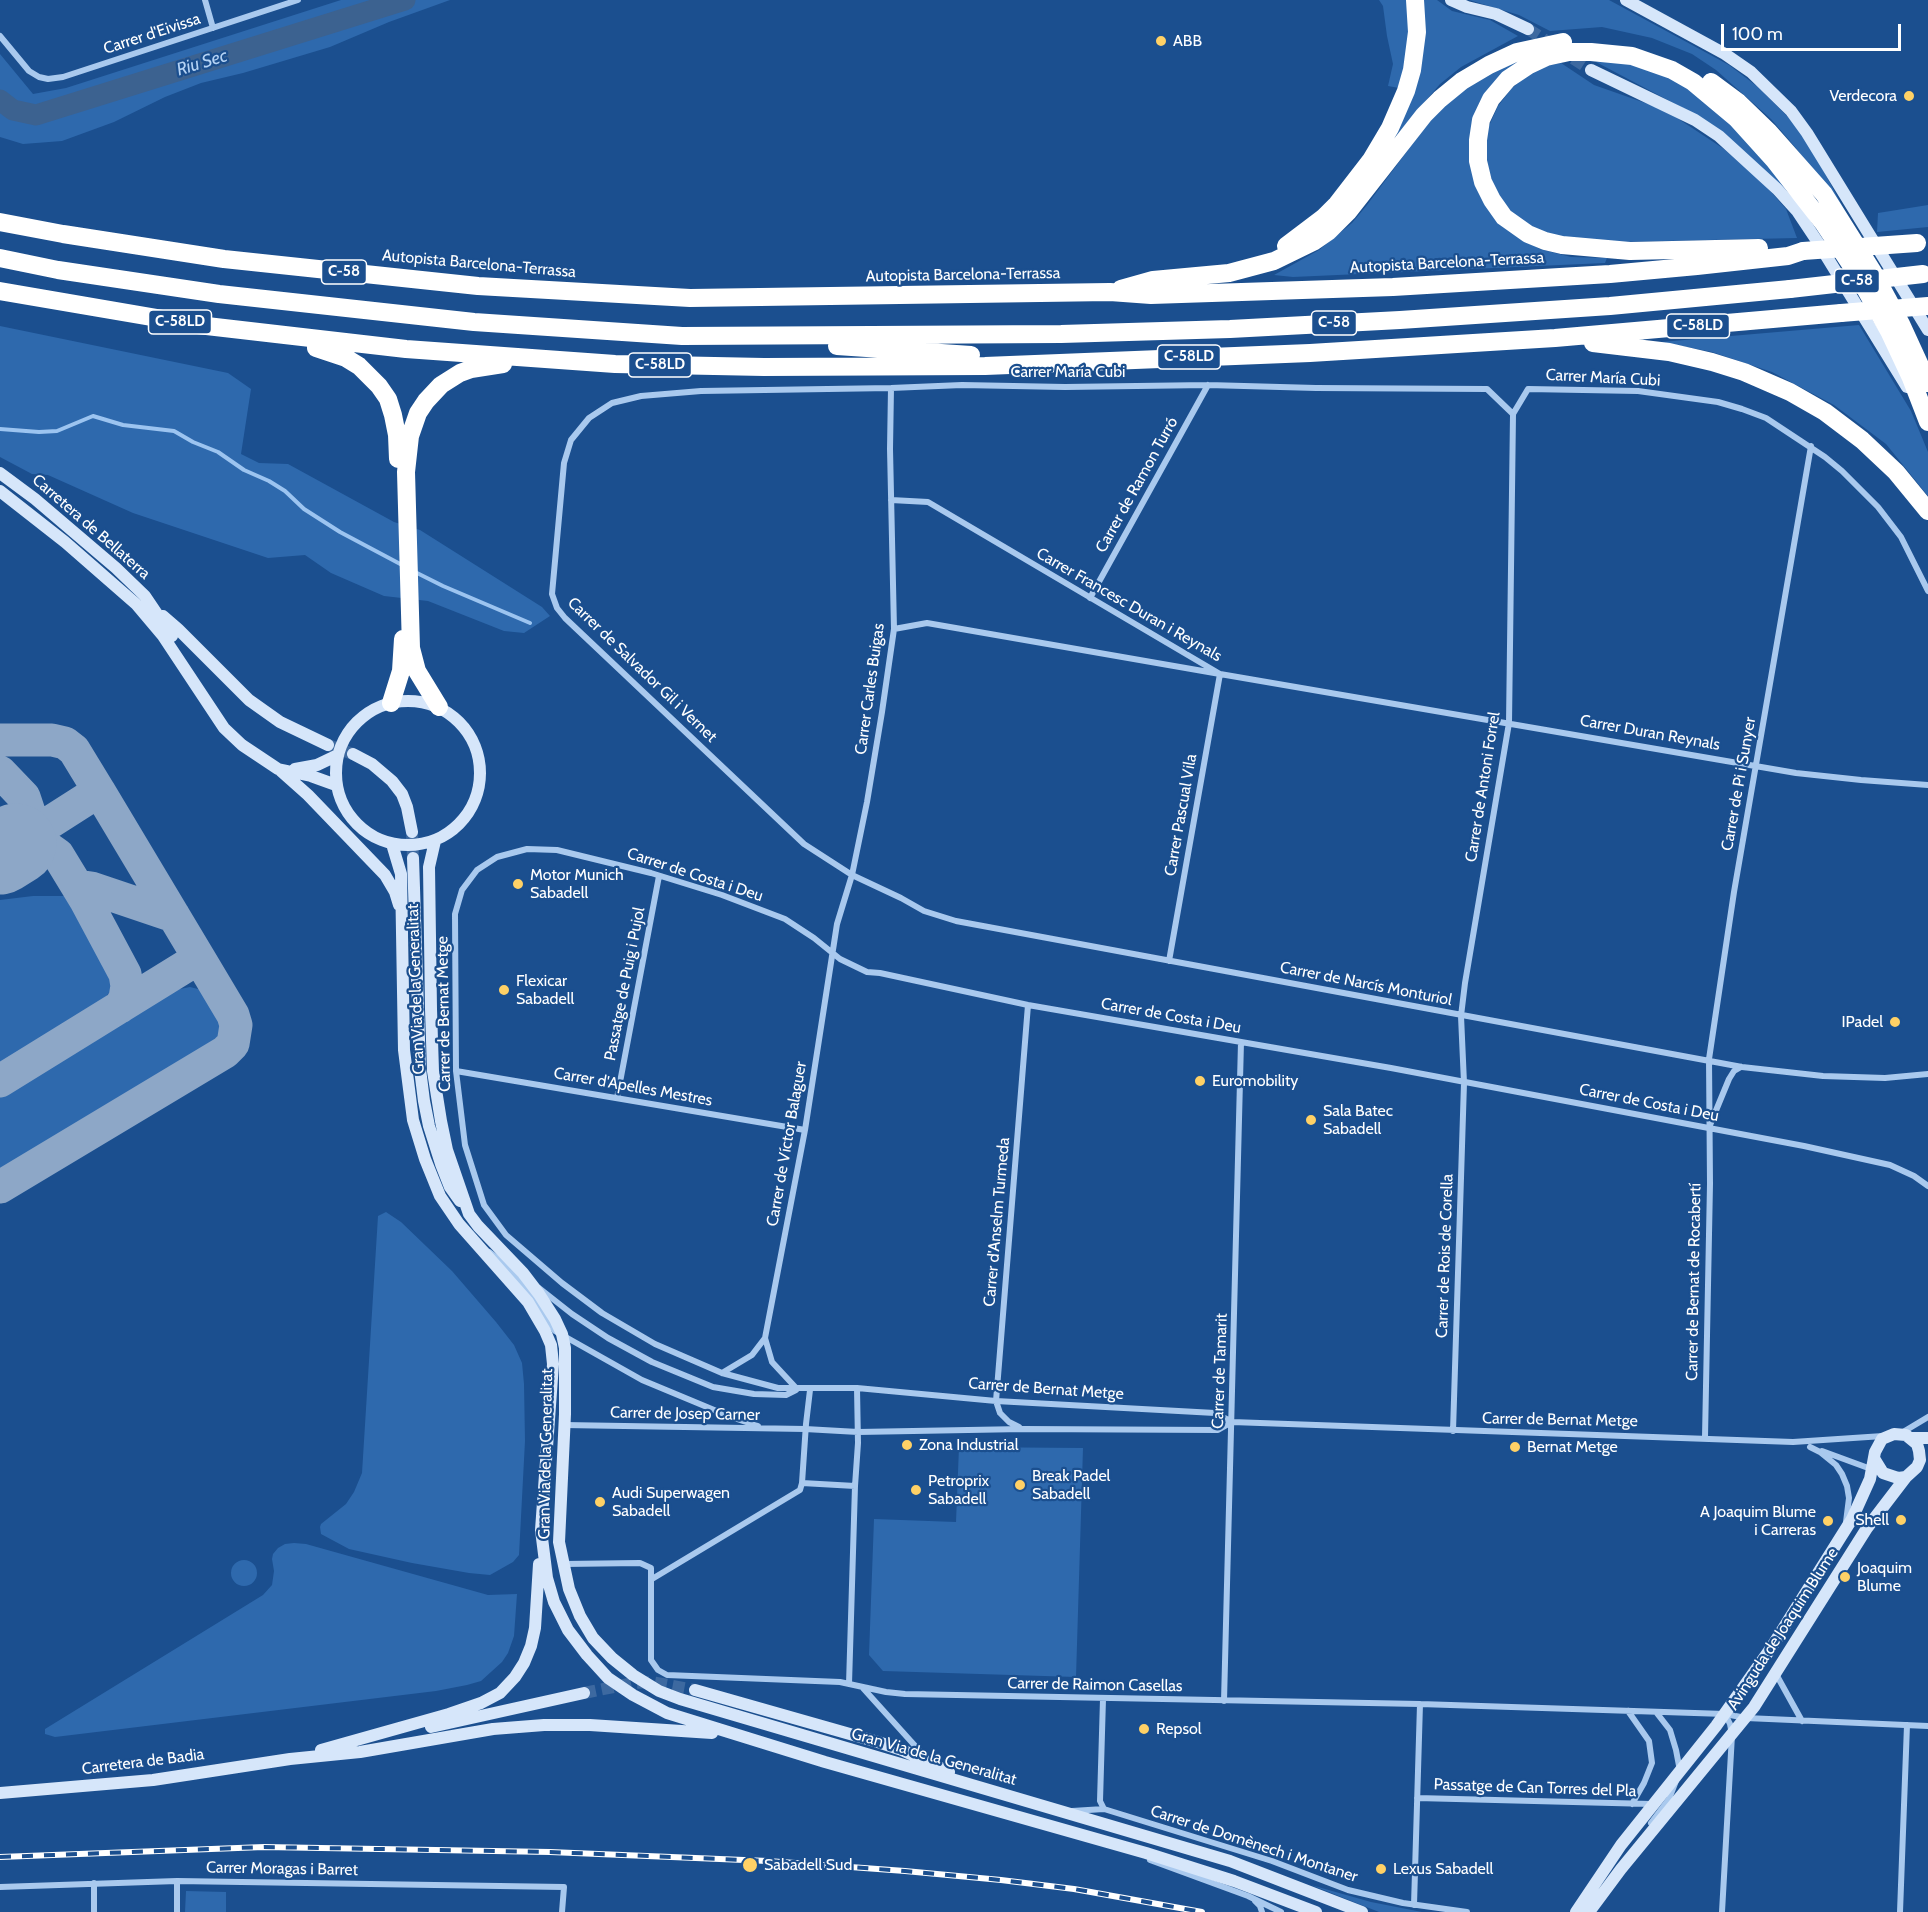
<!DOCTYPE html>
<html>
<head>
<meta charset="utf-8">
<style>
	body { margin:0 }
	#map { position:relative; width:1928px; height:1912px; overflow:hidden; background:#1b4f8f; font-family:Cabin,sans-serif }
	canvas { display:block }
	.scale { position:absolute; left:1721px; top:24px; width:180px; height:27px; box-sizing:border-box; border:3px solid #fff; border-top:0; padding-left:8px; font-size:18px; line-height:21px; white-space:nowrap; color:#fff; -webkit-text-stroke:4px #1b4f8f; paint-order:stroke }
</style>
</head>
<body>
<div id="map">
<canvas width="1928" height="1912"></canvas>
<div class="scale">100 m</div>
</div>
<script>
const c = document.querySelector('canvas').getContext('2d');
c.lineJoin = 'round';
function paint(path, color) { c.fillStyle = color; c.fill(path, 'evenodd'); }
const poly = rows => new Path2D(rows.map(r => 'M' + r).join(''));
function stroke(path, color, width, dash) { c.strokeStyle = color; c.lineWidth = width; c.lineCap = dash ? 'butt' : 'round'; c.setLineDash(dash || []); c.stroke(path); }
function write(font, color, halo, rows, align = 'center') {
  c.font = font + ' Cabin,sans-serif'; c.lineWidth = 4.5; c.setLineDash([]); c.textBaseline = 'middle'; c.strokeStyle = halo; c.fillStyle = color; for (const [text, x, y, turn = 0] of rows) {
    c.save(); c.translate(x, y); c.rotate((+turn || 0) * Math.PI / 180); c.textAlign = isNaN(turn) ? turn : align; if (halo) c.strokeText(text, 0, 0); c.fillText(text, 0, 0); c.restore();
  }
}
const green = poly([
	[341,0,450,0,389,22,330,47,243,73,201,83,165,97,114,122,62,141,23,144,0,137,0,54,33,94,66,88],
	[1379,0,1408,0,1408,57,1399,88,1388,86,1393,64,1387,36,1383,6],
	[1420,0,1437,0,1452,11,1490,20,1518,36,1461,67,1440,84,1390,143],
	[1469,0,1609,0,1729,65,1758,87,1794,123,1810,146,1850,220,1795,147,1771,119,1716,70,1692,54,1652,38,1602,27,1550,31,1519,15],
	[1526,57,1481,103,1472,122,1469,151,1519,238,1540,249,1571,257,1607,258,1605,263,1293,277,1274,275,1319,250,1352,223,1367,205,1431,119,1458,94,1488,73],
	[1608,61,1624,62,1669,76,1709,103,1732,124,1790,191,1789,194,1696,115,1596,62],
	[1561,63,1594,85,1651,105,1677,118,1724,149,1766,186,1786,209,1797,238,1617,242,1563,238,1545,233,1519,220,1501,200,1493,184,1488,168,1486,149,1488,128,1498,106,1512,88,1529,74,1545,66],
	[1928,205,1928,227,1877,232,1878,213],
	[1859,325,1911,411,1928,452,1928,496,1886,444,1834,405,1772,372,1712,352,1661,342],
	[0,326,228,373,251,389,241,454,259,463,288,464,394,522,420,530,542,607,550,616,524,633,504,631,428,601,384,596,331,573,305,555,268,558,133,513,48,475,32,474,0,457],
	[33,896,65,896,95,944,112,982,112,989,105,998,86,1014,0,1066,0,900],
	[190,987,202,990,216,1006,221,1024,221,1031,215,1042,193,1060,0,1175,0,1090,153,998,165,992],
	[386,1212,401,1222,452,1271,496,1322,514,1345,522,1363,524,1384,525,1441,519,1555,513,1562,490,1575,469,1573,412,1563,349,1549,321,1534,320,1527,321,1524,346,1504,354,1492,362,1473,378,1216],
	[959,1447,1083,1448,1076,1677,883,1671,869,1655,874,1519,956,1522],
	[294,1543,306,1544,488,1595,517,1594,514,1636,508,1653,502,1662,481,1681,467,1685,436,1691,55,1737,45,1734,45,1729,263,1595,272,1585,274,1571,272,1559,273,1554,278,1548,285,1544],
	'231 1573a13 13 0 1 1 26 0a13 13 0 1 1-26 0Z',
	[1311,1885,1371,1902,1422,1912,1379,1912],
	[186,1891,226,1892,226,1912,185,1912]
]);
const stream = poly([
	[0,429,39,432,57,431,93,416,123,425,174,431,193,442,218,452,244,470,269,481,285,491,304,509,340,532,404,566],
	[413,571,443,586,530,623]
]);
const river = poly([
	[0,100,13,110,36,115,405,0]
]);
const taxiway = poly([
	[0,740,52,740,65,743,74,750,99,791],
	[0,772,24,797,29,812,28,825,16,844],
	[16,844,29,840,44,845,58,855,86,901,125,974,127,986,125,998,120,1007],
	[77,886,91,888,174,916],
	[0,1081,199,958,99,791,16,844],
	[0,1187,225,1052,233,1044,236,1025,233,1015,199,958]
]);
const runway = poly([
	[0,854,16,844]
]);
const secondaryTunnel = poly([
	[1528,29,1591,70],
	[328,745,353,754],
	[412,832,413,858],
	[584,1693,633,1683,652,1682,695,1690]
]);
const street = poly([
	[205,0,213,28],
	[0,36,29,71,39,77,48,79,63,77,298,0],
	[1513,414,1487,389,1316,388,1208,385,1065,387,962,385,891,388,701,391,641,396,612,403,589,418,571,440,564,463,552,594,557,608,565,618,804,844,852,875,901,898,924,911,956,921,1742,1067,1823,1076,1885,1078,1928,1074],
	[891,500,928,502,1220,674,1796,773,1861,780,1928,785],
	[1090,598,1208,385],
	[894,629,927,623,1220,674,1169,961],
	[456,1071,805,1130],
	[617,1098,659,876],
	[1710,1125,1729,1079,1734,1071,1741,1067],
	[489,1252,502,1262,531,1295,555,1331,642,1380,731,1417,758,1426],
	[539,1288,572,1314,608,1338,652,1362,713,1387,754,1394,786,1395,796,1390],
	[722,1373,752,1355,765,1338],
	[797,1389,772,1362,765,1338,805,1130,837,924,852,875,867,802,882,712,894,629,890,449,891,388],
	[564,1425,805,1429,858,1432,1023,1429,1218,1430,1232,1422],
	[1019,1427,1009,1422,1000,1413,996,1401,1028,1005],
	[1453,1431,1464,1083,1461,1016,1465,983,1509,723,1513,414,1528,389,1638,391,1718,402,1742,409,1766,418,1825,457,1842,471,1878,507,1901,537,1928,591],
	[1903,1432,1928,1417],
	[1883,1436,1793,1442,1232,1422,1215,1413,996,1401,857,1388,778,1388,722,1373,655,1344,602,1313,562,1283,506,1235,484,1205,465,1145,456,1071,455,914,462,890,477,870,497,857,527,849,557,850,651,873,722,895,785,919,814,938,840,959,867,972,880,973,1028,1005,1391,1068,1804,1146,1890,1165,1914,1176,1928,1186],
	[1705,1437,1710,1184,1709,1059,1734,892,1811,446],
	[1810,1447,1820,1452,1836,1465,1842,1474,1847,1486,1849,1498,1846,1522],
	[1822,1451,1871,1469],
	[802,1483,855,1486],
	[564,1564,640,1563,651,1568,651,1660,658,1670,667,1675,840,1682,886,1692,905,1694,1420,1704,1725,1714,1746,1718,1928,1726],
	[652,1579,800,1490,802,1483,806,1424,810,1390],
	[1776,1674,1802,1721],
	[849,1684,855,1486,858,1443,857,1388],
	[862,1687,926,1758],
	[1103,1699,1100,1801,1104,1809],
	[1224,1701,1241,1042],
	[1628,1711,1649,1741,1652,1763,1644,1783,1632,1804],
	[1656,1712,1670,1730,1676,1750,1680,1771],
	[1417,1798,1651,1804],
	[1072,1811,1104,1809,1272,1861,1348,1890,1403,1903,1467,1912],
	[1651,1823,1669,1799,1676,1781],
	[1150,1860,1248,1896,1281,1912],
	[0,1887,177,1881,564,1887,562,1912],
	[1255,1901,1260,1906,1262,1912],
	[1414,1905,1420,1704],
	[94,1912,94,1883],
	[177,1912,177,1881],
	[1722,1912,1732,1735,1730,1724,1725,1714],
	[1900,1912,1907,1725]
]);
const secondary = poly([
	[1451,0,1467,7,1496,14,1528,29],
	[1626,0,1725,54,1751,72,1791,111,1807,133,1928,330],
	[1591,70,1695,120,1719,136,1777,189,1797,211,1817,241,1907,387],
	[0,473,35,499,116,568,145,596,172,636],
	[0,491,65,542,136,604,163,636,224,728,242,745,278,769,311,776,336,785],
	[163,616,178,629,249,700,280,722,328,745],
	'336 773a72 72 0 1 1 144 0a72 72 0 1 1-144 0Z',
	[353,754,372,764,392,781,402,794,407,807,412,832],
	[295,769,317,765,338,755],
	[281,771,308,795,385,875,395,892,399,905],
	[435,841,429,867,431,1009,433,1071,441,1121,447,1150,469,1214,478,1226,523,1273,539,1294,555,1319,562,1334,565,1348,565,1414,559,1542,569,1589,580,1616,593,1638,612,1658,633,1675,659,1691,680,1699,1230,1861,1362,1912],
	[392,844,401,874,404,1050,413,1120,425,1159,440,1196,459,1224,528,1302,545,1331,551,1345,553,1364,541,1530,547,1578,554,1602,568,1630,587,1655,608,1678,633,1695,667,1713,825,1762,1146,1853,1234,1881,1316,1912],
	[413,858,420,1069,424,1101,429,1126,441,1164,450,1187,460,1201],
	[1911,1438,1928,1438],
	[695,1690,878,1742,902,1750,949,1772],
	[431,1727,584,1693],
	[321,1750,449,1714,481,1703,500,1693,515,1677,524,1663,531,1646,535,1628,539,1564],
	[0,1793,153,1780,290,1759,360,1752,493,1729,544,1725,590,1725,712,1733],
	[1576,1912,1621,1845,1716,1726,1771,1648,1852,1519,1870,1479,1875,1452,1882,1439,1894,1434,1906,1435,1917,1444,1919,1451,1920,1460,1917,1467,1906,1477,1898,1478,1883,1473,1875,1460],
	[1589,1912,1621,1869,1754,1707,1867,1528,1906,1477]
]);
const highway = poly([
	[1711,82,1738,102,1769,132,1824,194,1873,272,1901,324,1928,383],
	[0,222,63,234,224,259,478,286,690,298,1110,292,1151,295,1393,287,1610,274,1697,266,1788,256,1803,251],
	[1286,246,1323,218,1337,204,1371,160,1390,128,1406,91,1412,70,1417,32,1415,0],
	[1759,248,1630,251,1562,245,1545,241,1528,234,1504,217,1492,200,1483,182,1478,161,1478,140,1481,120,1491,99,1508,79,1529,65,1546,57,1569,52,1591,52,1632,56,1672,70,1693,82,1736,118,1774,160,1824,224,1857,274,1889,331,1911,378,1928,422],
	[0,258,58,270,219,294,474,322,682,336,1061,334,1230,329,1400,320,1610,306,1790,289],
	[1121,289,1153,280,1229,273,1274,261,1313,242,1329,231,1348,212,1424,115,1440,99,1462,81,1489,65,1517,52,1563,42],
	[0,291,198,325,406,349,615,364,764,367,985,366,1310,353,1555,338,1841,313],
	[1593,343,1669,352,1712,362,1744,372,1790,392,1825,412,1862,440,1896,472,1928,511],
	[837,346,971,355],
	[316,348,346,358,359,366,379,386,388,399,393,415,397,435,398,459],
	[391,703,401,671,403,639],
	[439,707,417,671,411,648,406,472,410,436,418,413,426,401,441,385,460,373,471,369,503,364]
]);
const rail = poly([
	[0,1857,264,1847,550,1852,768,1861,905,1871,1001,1880,1074,1889,1202,1912]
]);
const highwayBridge = poly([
	[1803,251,1917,243],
	[1790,289,1923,274],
	[1841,313,1928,306]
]);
const markers = [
	[1161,41,6,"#ffd166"],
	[1909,96,6,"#ffd166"],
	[518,884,6,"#ffd166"],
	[504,990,6,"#ffd166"],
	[1895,1022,6,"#ffd166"],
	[1200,1081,6,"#ffd166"],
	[1311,1120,6,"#ffd166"],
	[907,1445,6,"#ffd166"],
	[1515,1447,6,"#ffd166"],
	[1020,1485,6,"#ffd166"],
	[916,1490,6,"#ffd166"],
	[600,1502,6,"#ffd166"],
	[1901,1520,6,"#ffd166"],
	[1828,1521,6,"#ffd166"],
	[1845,1577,6,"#ffd166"],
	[1144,1729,6,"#ffd166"],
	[750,1865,8,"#ffd166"],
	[1381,1869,6,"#ffd166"]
];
const shields = [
	[344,272,45],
	[1857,281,45],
	[180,322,63],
	[1334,323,45],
	[1698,326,63],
	[1189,357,63],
	[660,365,63]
];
const shieldNames = [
	["C-58",344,272],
	["C-58",1857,281],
	["C-58LD",180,322],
	["C-58",1334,323],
	["C-58LD",1698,326],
	["C-58LD",1189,357],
	["C-58LD",660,365]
];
const streetNames = [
	["Carrer d'Eivissa",152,34,-18],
	["Autopista Barcelona-Terrassa",1447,263,-3],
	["Autopista Barcelona-Terrassa",479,264,5],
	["Autopista Barcelona-Terrassa",963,275,-1],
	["Carrer María Cubi",1068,372],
	["Carrer María Cubi",1603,378,3],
	["Carrer de Ramon Turró",1137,485,-61],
	["Carretera de Bellaterra",91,527,41],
	["Carrer Francesc Duran i Reynals",1129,605,30],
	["Carrer de Salvador Gil i Vernet",642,670,44],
	["Carrer Carles Buigas",870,689,-82],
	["Carrer Duran Reynals",1650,733,10],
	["Carrer de Pi i Sunyer",1739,784,-80],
	["Carrer de Antoni Forrel",1483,787,-81],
	["Carrer Pascual Vila",1181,815,-80],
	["Carrer de Costa i Deu",695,875,18],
	["Passatge de Puig i Pujol",625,984,-79],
	["Carrer de Narcís Monturiol",1366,984,11],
	["Gran Via de la Generalitat",416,989,-92],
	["Carrer de Bernat Metge",444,1014,-91],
	["Carrer de Costa i Deu",1171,1016,10],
	["Carrer d'Apelles Mestres",633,1087,10],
	["Carrer de Costa i Deu",1649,1103,11],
	["Carrer de Víctor Balaguer",787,1144,-80],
	["Carrer d'Anselm Turmeda",997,1222,-85],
	["Carrer de Rois de Corella",1445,1256,-88],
	["Carrer de Bernat de Rocabertí",1694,1282,-89],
	["Carrer de Tamarit",1220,1371,-88],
	["Carrer de Bernat Metge",1046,1389,4],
	["Carrer de Josep Carner",685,1414,1],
	["Carrer de Bernat Metge",1560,1420,1],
	["Gran Via de la Generalitat",546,1454,-89],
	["Avinguda de Joaquim Blume",1783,1629,-57],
	["Carrer de Raimon Casellas",1095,1685,1],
	["Gran Via de la Generalitat",934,1757,16],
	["Carretera de Badia",143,1762,-7],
	["Passatge de Can Torres del Pla",1535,1788,2],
	["Carrer de Domènech i Montaner",1254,1844,18],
	["Carrer Moragas i Barret",282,1869,1]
];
const poiNames = [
	["ABB",1173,41],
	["Verdecora",1897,96,"right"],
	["Motor Munich",530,875],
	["Sabadell",530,893],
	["Flexicar",516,981],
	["Sabadell",516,999],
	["IPadel",1883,1022,"right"],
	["Euromobility",1212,1081],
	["Sala Batec",1323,1111],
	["Sabadell",1323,1129],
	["Zona Industrial",919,1445],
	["Bernat Metge",1527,1447],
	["Break Padel",1032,1476],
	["Sabadell",1032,1494],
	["Petroprix",928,1481],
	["Sabadell",928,1499],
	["Audi Superwagen",612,1493],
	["Sabadell",612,1511],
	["A Joaquim Blume",1816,1512,"right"],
	["i Carreras",1816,1530,"right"],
	["Shell",1889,1520,"right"],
	["Joaquim",1857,1568],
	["Blume",1857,1586],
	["Repsol",1156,1729],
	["Sabadell Sud",764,1865],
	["Lexus Sabadell",1393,1869]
];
const waterNames = [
	["Riu Sec",202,63,-17]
];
paint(green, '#2e69ad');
stroke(stream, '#9cc4f0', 4);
stroke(river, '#3c6290', 21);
stroke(taxiway, '#8da7c7', 33);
stroke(runway, '#8da7c7', 81);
stroke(secondaryTunnel, '#3d69a0', 12, [12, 6]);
stroke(street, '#a9c9ee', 6);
stroke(secondary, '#d6e6fa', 12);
stroke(highway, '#fff', 18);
stroke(rail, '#fff', 6);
stroke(rail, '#1b4f8f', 4, [11]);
stroke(highwayBridge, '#fff', 18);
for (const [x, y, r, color] of markers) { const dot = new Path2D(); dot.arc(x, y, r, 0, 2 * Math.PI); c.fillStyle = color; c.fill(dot); stroke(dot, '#1b4f8f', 2); }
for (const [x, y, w] of shields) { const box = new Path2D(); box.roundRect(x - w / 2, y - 12, w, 24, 4.5); c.fillStyle = '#1b4f8f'; c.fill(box); stroke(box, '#fff', 1.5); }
write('bold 15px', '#fff', null, shieldNames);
write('16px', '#fff', '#1b4f8f', streetNames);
write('16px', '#fff', '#1b4f8f', poiNames, 'left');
write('italic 18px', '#b5d3f5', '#1b4f8f', waterNames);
</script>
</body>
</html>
